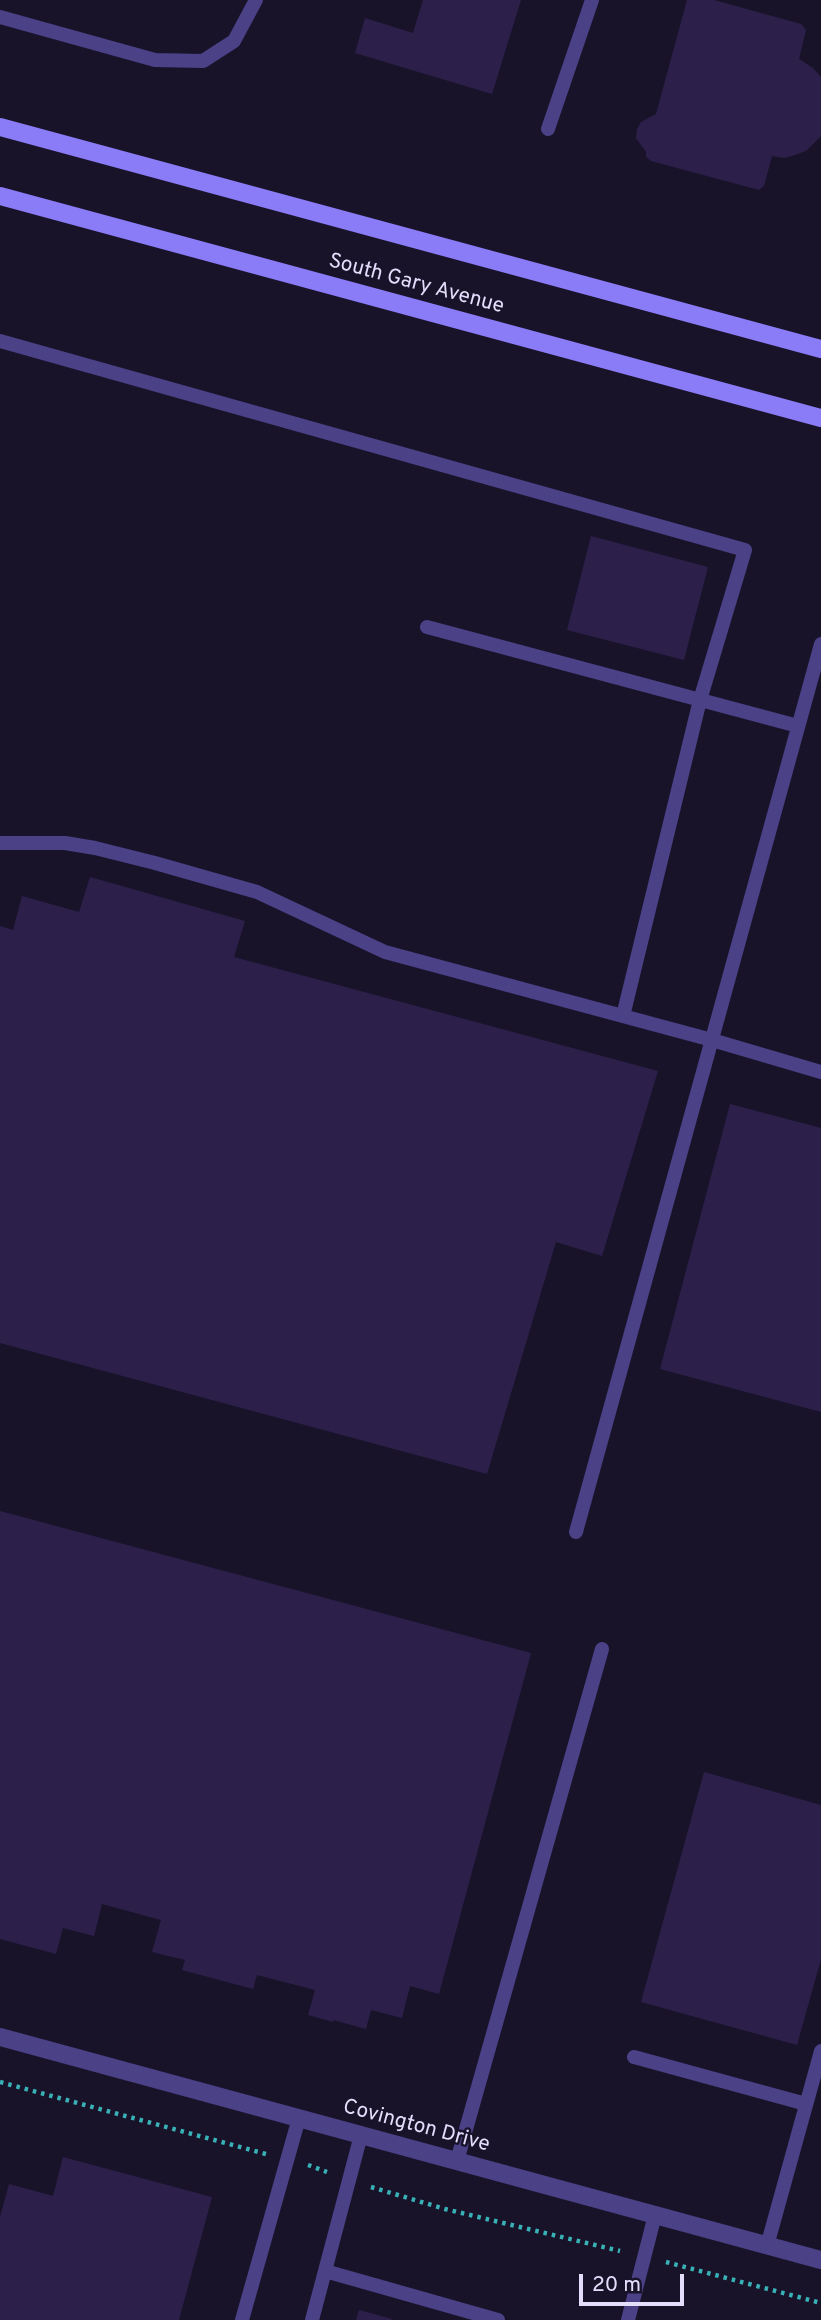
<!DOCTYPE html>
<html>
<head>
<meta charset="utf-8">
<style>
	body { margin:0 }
	#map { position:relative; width:821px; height:2320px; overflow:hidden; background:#19132a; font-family:Overpass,sans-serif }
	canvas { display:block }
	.scale { position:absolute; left:579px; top:2274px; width:105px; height:32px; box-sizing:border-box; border:4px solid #e4defd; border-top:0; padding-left:9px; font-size:21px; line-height:24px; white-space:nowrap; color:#e4defd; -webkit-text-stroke:5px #19132a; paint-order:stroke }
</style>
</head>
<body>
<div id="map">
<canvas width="821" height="2320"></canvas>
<div class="scale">20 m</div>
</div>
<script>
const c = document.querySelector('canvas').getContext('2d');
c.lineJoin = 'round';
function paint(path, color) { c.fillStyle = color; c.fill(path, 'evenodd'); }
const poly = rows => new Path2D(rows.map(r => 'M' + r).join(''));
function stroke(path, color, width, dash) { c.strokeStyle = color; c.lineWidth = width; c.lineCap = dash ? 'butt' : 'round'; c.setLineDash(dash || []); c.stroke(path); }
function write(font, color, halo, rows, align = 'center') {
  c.font = font + ' Overpass,sans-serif'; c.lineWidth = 5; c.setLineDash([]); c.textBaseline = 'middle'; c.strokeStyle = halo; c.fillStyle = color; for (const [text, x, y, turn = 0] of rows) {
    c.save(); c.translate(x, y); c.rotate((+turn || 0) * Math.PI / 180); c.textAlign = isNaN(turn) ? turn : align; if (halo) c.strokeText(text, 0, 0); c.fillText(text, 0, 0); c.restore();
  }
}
const building = poly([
	[423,0,521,0,492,94,355,53,365,18,413,33],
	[687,0,714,0,801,24,806,30,799,59,813,68,821,77,821,136,806,151,795,155,785,158,772,156,764,186,759,190,651,161,646,157,646,152,636,138,637,129,641,122,656,114],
	[591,536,708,567,684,660,567,630],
	[90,877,245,921,234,957,658,1071,602,1256,556,1242,487,1474,0,1343,0,926,13,930,22,896,79,912],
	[730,1104,821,1128,821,1412,660,1369],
	[0,1511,531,1653,439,1994,410,1986,402,2018,371,2010,366,2029,333,2020,333,2022,308,2015,315,1990,257,1975,253,1989,182,1970,185,1960,152,1952,161,1920,102,1904,94,1936,63,1928,56,1954,0,1939],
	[704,1772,821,1805,821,1959,797,2045,641,2002],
	[63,2157,212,2197,179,2320,0,2320,0,2217,9,2184,53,2196],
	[359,2310,392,2319,391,2320,356,2320]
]);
const path = poly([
	[0,2082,266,2154],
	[308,2165,327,2172],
	[371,2187,445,2209,620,2251],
	[666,2262,821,2303]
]);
const lane = poly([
	[0,17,155,60,203,61,234,41,256,0],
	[548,129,592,0],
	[0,341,745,550,700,700,623,1016],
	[427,627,798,726],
	[0,843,65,843,95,848,155,863,257,892,385,952,712,1040,821,1072],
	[576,1532,821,644],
	[634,2057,806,2104],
	[457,2161,602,1649],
	[767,2246,821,2051],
	[325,2271,498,2320],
	[242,2320,299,2118],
	[312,2320,361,2135],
	[628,2320,655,2215]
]);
const street = poly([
	[0,2037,821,2260]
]);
const secondary = poly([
	[0,127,821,349],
	[0,196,821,418]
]);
const streetNames = [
	["South Gary Avenue",416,285,15],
	["Covington Drive",416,2127,15]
];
paint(building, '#2c204a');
stroke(path, '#38b2b6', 4.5, [3.5, 5]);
stroke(lane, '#4a4186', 14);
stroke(street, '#4a4186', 18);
stroke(secondary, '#8a7bf7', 18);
write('21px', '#e4defd', '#19132a', streetNames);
</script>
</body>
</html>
